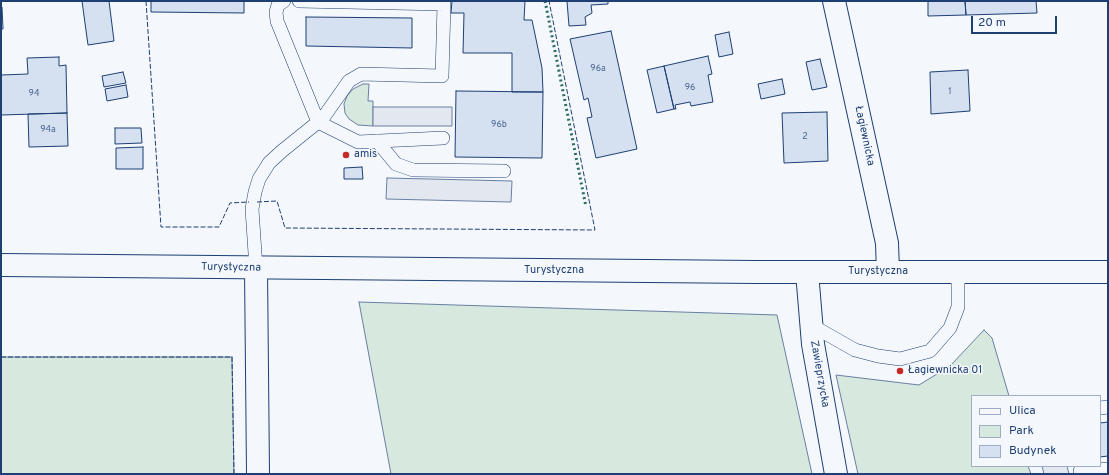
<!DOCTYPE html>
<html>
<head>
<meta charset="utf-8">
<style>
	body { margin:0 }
	#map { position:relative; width:1109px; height:475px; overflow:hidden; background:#f4f7fb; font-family:Overpass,sans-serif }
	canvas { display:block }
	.frame { position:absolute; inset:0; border:2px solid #1d3f73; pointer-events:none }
	.legend { position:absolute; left:971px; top:395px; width:130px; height:72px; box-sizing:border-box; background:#f4f7fb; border:1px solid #9eadc5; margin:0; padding:5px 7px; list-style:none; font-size:12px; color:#1d3f73 }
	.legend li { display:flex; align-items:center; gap:8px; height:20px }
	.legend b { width:20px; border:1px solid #9eadc5 }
	.scale { position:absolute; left:971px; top:16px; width:86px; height:18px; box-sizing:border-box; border:2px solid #1d3f73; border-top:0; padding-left:5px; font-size:12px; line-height:14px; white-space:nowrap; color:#1d3f73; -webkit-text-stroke:3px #f4f7fb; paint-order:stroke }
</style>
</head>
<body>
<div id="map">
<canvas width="1109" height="475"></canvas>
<div class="frame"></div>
<ul class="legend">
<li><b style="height:5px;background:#f4f7fb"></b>Ulica</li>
<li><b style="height:11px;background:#d7e8df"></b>Park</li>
<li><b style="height:11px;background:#d5e0f0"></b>Budynek</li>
</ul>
<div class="scale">20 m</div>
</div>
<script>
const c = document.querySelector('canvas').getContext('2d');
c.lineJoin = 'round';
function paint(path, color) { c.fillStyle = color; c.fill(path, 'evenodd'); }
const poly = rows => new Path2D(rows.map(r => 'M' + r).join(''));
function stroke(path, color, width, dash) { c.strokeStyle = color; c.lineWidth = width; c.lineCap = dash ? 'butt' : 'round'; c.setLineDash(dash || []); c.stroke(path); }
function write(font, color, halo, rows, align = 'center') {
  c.font = font + ' Overpass,sans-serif'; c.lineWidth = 3; c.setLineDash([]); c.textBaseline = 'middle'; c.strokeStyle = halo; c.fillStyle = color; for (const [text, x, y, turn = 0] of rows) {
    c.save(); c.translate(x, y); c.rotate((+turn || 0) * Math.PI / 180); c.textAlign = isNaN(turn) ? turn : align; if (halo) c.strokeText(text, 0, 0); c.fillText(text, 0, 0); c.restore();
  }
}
const green = poly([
	[363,84,369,84,368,101,373,101,373,126,358,125,349,119,345,113,344,104,347,96,353,89,363,84],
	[359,302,777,315,812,474,391,474,359,302],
	[984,330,992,338,1009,396,972,396,972,466,1028,466,1031,474,858,474,836,375,919,385,950,366,984,330],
	[232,357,234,474,1,474,1,357,232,357]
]);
const parking = poly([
	[373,107,452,107,452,126,373,126,373,107],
	[387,178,512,181,511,202,386,199,387,178],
	[1042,466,1067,466,1069,474,1044,474,1042,466]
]);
const building = poly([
	[82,1,109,1,114,41,88,45,82,1],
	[151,1,244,1,244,13,151,12,151,1],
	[452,1,525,1,524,20,532,20,542,68,543,92,512,92,512,53,463,53,464,13,451,13,452,1],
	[567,1,608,1,608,4,591,5,592,13,585,17,586,25,569,26,567,1],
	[928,1,965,1,966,15,928,16,928,1],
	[965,1,1036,1,1037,13,966,15,965,1],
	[1,7,2,7,3,29,1,29,1,7],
	[306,17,412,18,412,48,306,46,306,17],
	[611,31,637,149,596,158,587,118,592,117,588,98,584,100,570,39,611,31],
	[729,32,733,54,719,57,715,35,729,32],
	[708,56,712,74,708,75,713,102,691,106,690,102,675,105,676,109,674,109,664,66,708,56],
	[59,57,59,66,66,65,67,113,1,115,1,75,28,74,27,58,59,57],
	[820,59,827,87,812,90,806,62,820,59],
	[664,66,674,109,657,113,647,70,664,66],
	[968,70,970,111,931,114,930,72,968,70],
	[123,72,126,83,104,87,102,76,123,72],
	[782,79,785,94,761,99,758,84,782,79],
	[126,85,128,97,107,101,105,89,126,85],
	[456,91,543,92,542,158,455,157,456,91],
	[827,112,828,161,784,163,782,113,827,112],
	[67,113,68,146,29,147,28,114,67,113],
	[115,128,141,128,142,143,115,144,115,128],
	[143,147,143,169,116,169,116,148,143,147],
	[362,167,363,179,344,179,344,168,362,167],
	[1108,422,1108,456,1100,457,1100,423,1108,422]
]);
const lane = poly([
	[284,1,278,5,276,12,277,21,318,122,358,142,443,138],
	[377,141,396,164,413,170,504,171],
	[256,268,252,209,255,192,259,179,269,163,282,151,323,118,349,81,361,74,442,76,444,4,299,1],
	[811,325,855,350,878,356,900,359,930,351,950,328,958,307,958,271],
	[1100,408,1108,407],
	[1080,471,1108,469]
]);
const street = poly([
	[834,1,887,243,888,272],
	[256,268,258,474],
	[807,272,813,344,836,474]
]);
const secondary = poly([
	[1,265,755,272,1108,272]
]);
const hedge = poly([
	[545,1,586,207]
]);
const fence = poly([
	[146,1,161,227,219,227,230,203,249,202],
	[257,202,277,201,285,228,595,230,549,1],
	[1,357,232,357,234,474]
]);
const markers = [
	[346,155,4,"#c62828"],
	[900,371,4,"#c62828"]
];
const numberNames = [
	["96a",598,69],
	["96",690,88],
	["1",950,92],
	["94",34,94],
	["96b",499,125],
	["94a",48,130],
	["2",805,137]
];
const streetNames = [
	["Łagiewnicka",864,136,78],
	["Turystyczna",231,268,1],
	["Turystyczna",554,271],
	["Turystyczna",878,272],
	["Zawieprzycka",819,374,80]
];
const poiNames = [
	["amis",354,155],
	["Łagiewnicka 01",908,371]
];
paint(green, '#d7e8df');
stroke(green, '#687fa3', 1);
paint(parking, '#e3e8f0');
stroke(parking, '#687fa3', 1);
paint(building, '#d5e0f0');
stroke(building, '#1d3f73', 1);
stroke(lane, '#1d3f73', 14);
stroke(street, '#1d3f73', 24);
stroke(secondary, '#1d3f73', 24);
stroke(lane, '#f4f7fb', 13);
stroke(street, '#f4f7fb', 22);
stroke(secondary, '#f4f7fb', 22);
stroke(hedge, '#2c6c60', 3, [2, 3]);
stroke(fence, '#1d3f73', 1, [5, 2]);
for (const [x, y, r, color] of markers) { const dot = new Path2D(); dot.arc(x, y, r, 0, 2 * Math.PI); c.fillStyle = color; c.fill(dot); stroke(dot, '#f4f7fb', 1.5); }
write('9px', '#4b6792', null, numberNames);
write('11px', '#1d3f73', '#f4f7fb', streetNames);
write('11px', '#1d3f73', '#f4f7fb', poiNames, 'left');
</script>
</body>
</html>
